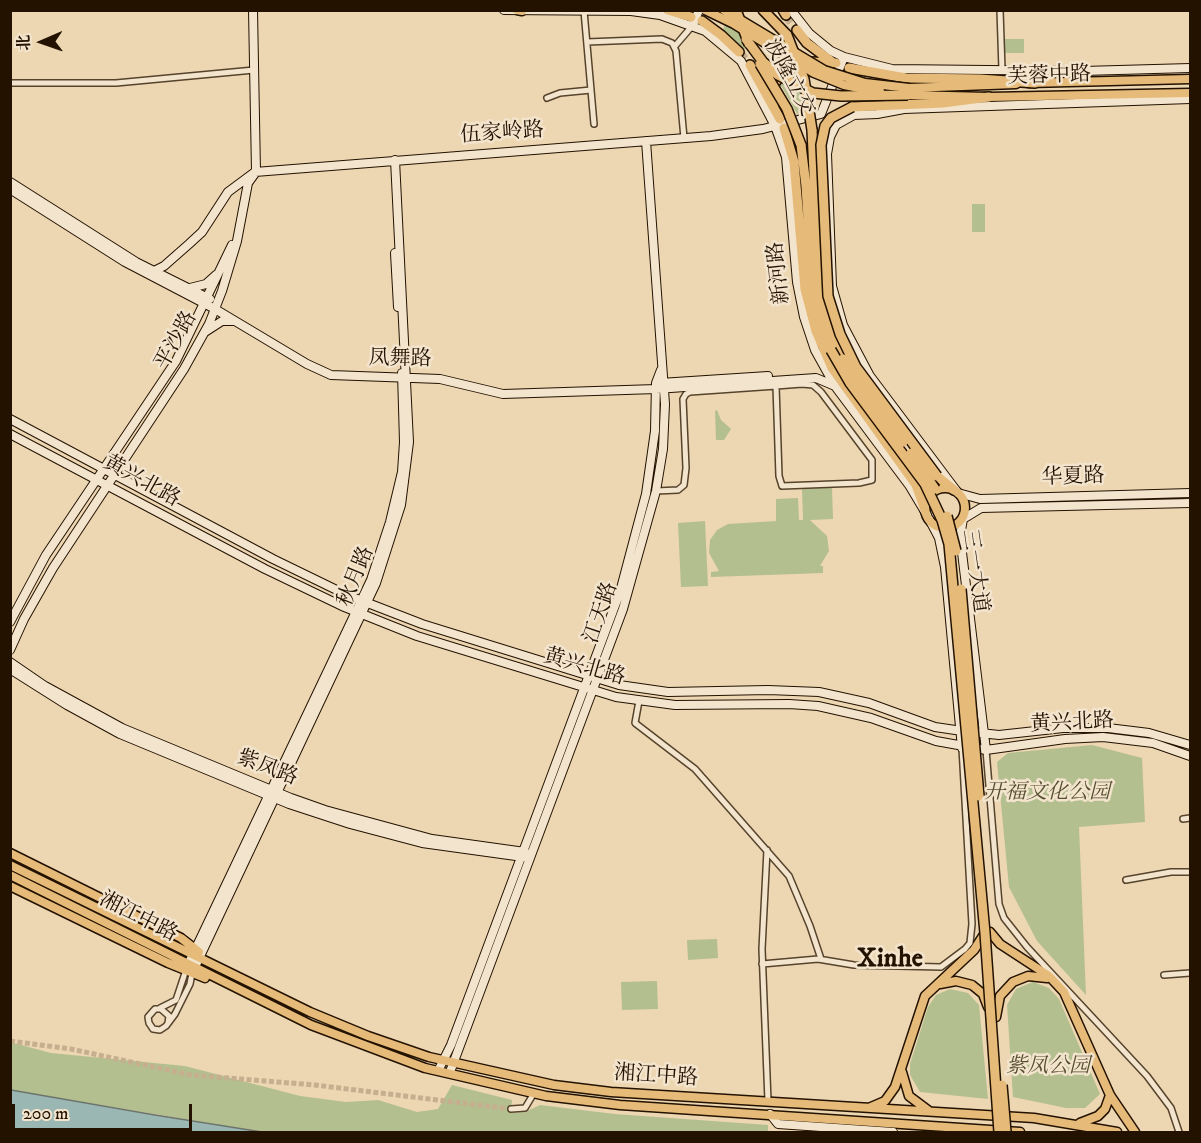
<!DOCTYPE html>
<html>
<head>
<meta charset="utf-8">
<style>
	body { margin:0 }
	#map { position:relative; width:1201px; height:1143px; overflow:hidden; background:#edd6b2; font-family:"IM FELL DW Pica","Noto Serif SC",serif }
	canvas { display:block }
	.frame { position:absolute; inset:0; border:12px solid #231200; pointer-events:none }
	.north { position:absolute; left:12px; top:12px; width:60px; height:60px; -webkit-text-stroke:4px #f3e4cd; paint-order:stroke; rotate:268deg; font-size:16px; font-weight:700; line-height:24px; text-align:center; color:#231200 }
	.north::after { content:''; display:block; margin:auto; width:21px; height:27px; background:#231200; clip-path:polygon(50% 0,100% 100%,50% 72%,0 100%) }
	.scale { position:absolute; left:12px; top:1104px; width:180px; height:27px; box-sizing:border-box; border:3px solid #231200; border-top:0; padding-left:8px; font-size:18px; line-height:21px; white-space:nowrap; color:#231200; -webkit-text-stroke:4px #f3e4cd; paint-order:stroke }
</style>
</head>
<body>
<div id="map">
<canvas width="1201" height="1143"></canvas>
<div class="frame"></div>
<div class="north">北</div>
<div class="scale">200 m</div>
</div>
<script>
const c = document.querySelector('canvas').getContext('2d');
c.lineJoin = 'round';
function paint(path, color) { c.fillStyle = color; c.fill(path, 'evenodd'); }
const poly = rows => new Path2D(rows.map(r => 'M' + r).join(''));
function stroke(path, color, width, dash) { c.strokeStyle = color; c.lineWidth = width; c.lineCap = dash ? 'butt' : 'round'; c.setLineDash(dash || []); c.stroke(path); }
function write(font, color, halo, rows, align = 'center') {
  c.font = font + ' "IM FELL DW Pica","Noto Serif SC",serif'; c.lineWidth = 5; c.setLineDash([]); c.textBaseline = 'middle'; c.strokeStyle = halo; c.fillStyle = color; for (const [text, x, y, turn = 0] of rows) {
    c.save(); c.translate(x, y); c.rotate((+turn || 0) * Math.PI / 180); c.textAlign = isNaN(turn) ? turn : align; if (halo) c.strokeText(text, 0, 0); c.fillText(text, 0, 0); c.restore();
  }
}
const green = poly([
	[726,22,739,29,748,48,740,50,722,32],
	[1003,39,1024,39,1024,53,1003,53],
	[778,80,805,92,809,117,800,119],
	[972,204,985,204,985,232,972,232],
	[717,410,721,420,731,429,724,440,716,440,715,411],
	[832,487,833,519,810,520,827,536,829,551,820,566,823,566,823,573,711,577,711,572,719,571,709,553,710,540,717,530,728,524,776,521,776,499,798,498,799,520,803,520,802,489],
	[705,521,708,586,681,587,678,523],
	[1092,745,1142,758,1145,822,1079,827,1086,995,1037,941,1009,887,997,762,1008,753],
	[717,939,718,958,688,960,687,940],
	[657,981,658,1009,622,1010,621,982],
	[1033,982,1049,988,1059,999,1100,1094,1085,1108,1066,1108,1013,1097,1007,1005,1016,989],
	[950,989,968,993,979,1005,988,1099,920,1092,910,1075,910,1064,928,1007,936,995],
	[10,1042,51,1053,185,1066,300,1096,346,1102,378,1100,417,1112,438,1109,452,1085,512,1100,511,1113,525,1112,540,1105,615,1114,768,1125,768,1131,806,1132,262,1132,11,1090]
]);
const water = poly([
	[11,1090,155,1115,262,1132,11,1132,11,1090]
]);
const streetTunnel = poly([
	[10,1041,71,1049,191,1075,315,1085,511,1109]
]);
const highwayTunnel = poly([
	[786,15,797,30],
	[739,52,750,65]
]);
const street = poly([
	[1000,10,1002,70],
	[584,11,594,124],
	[587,42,662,39,672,43,676,51,684,138],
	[675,46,693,25],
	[10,83,116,83,254,70],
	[547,98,560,93,591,90],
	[656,491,678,490,684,485,686,468,683,399,686,394,690,392,776,386,802,384,813,385,821,392,872,460,872,480,859,483,782,486,779,476,776,386],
	[639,701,635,723,695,769,789,876,810,926,821,959],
	[986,750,999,904,1004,918,1027,947,1147,1076,1171,1108,1179,1132],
	[1183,819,1190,818],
	[767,850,762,949,768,1101],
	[1126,880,1171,872,1190,872],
	[762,964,818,959,854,965,941,967,965,949,970,943,972,924,962,748],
	[1164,975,1190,973],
	[160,1008,176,1000,186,970],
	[168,1023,169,1016,161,1009,155,1009,148,1017,149,1023,153,1029,160,1030,166,1026,175,1014,190,984,192,973],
	[511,1109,525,1108,534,1093]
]);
const secondary = poly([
	[504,10,631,11,660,15,705,31,741,61,775,126,786,157,797,282,804,317,815,350,835,386,909,485,927,515],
	[791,10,809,33,831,51,844,57,892,69,1083,71,1190,68],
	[693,25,699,10],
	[1190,99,904,109,877,114,854,115,836,125,830,137,827,154,832,286,843,325,870,376,958,493,980,499,1190,493],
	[10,182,136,262,210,299],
	[10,189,125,262,215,309,307,364,331,375,440,379,503,394,656,389,816,378,835,386],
	[395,253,398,307],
	[154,271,164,266,189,244,202,232,228,192,255,172,711,136,763,129,821,114,844,57],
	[190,288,206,284,216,275],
	[205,332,222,321,235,321],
	[660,383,768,376],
	[10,419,273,559,347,595,422,624,619,685,668,692,768,690,819,692,869,703,935,727,962,731,999,735,1063,728,1108,728,1149,733,1190,745],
	[10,434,265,569,342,606,417,636,616,697,675,705,789,704,818,706,871,718,936,741,986,750,1065,739,1103,737,1153,743,1190,756],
	[929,519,939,538,945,567,962,748],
	[10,622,46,555,176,361,232,245],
	[10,650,24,619,53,568,184,369,209,324,222,291,237,241,248,183,256,172,253,10],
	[10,662,45,686,122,728,291,798,325,810,432,839,525,852],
	[10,669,67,705,120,734,289,804,350,824,422,843,523,857],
	[986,750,960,536,963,519,981,508,1190,503],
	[186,969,371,580,390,522,402,472,404,442,402,373],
	[193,971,376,583,401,505,409,442,395,160],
	[439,1069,451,1045,620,592,646,494,655,431,656,383,661,370],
	[450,1072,623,609,656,491,663,449,665,404,646,141],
	[770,1114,778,1124,893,1132]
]);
const primary = poly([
	[517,10,522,11],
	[1029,83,1190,79],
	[909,88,1016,84],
	[908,95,989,97,1190,93],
	'925 508a20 20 0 1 1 40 0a20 20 0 1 1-40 0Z',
	[10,853,181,938,199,952],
	[10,865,310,1012,368,1036,429,1057,554,1085,611,1092,1034,1118,1117,1132],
	[10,875,311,1025,425,1068,546,1096,620,1105,1020,1132],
	[10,886,168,963,205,978],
	[990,932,1000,944,1049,976,1064,992,1110,1095,1135,1132],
	[940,984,956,981,972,985,983,994,988,1007],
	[996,1017,1000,996,1013,982,1028,976,1047,978],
	[902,1072,909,1096,929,1111],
	[871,1107,885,1101,895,1087,925,996,974,950,985,933],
	[1080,1123,1098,1116,1105,1109,1110,1095]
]);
const highway = poly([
	[668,10,691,17],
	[763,10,787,35],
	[783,10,786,15],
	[702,21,721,35,739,52],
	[797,30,807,43,831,61],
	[750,65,780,119],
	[849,68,906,78,980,79,1035,83],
	[852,107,943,103,989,97],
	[774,108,772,97,775,82,788,69,810,62,836,63],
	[784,128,794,162,805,289,816,331,832,368,916,485,925,510],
	[812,130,819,281,827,318,843,359],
	[801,145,806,186,812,285,818,313,831,350],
	[937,476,954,490]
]);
const primaryBridge = poly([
	[705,10,734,24,814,73,844,85,880,92],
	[724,10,824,70,865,83,909,88]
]);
const highwayBridge = poly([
	[736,10,749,44],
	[787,35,804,79,812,130],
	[746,39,763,62,778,75,813,93,841,96,908,95],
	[760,64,787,109,801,145],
	[852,107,831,118,825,126,821,145,828,296,840,334,856,367,937,476],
	[831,350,850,383,925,484,942,520,949,544,985,933,999,1132],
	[843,359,903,442],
	[911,453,935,489],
	[947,516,956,551],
	[961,589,979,796],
	[1002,1085,1006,1132]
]);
const streetNames = [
	["芙蓉中路",1049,77,-2],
	["波隆立交",788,78,62],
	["伍家岭路",502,134,-4],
	["新河路",780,273,-96],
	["平沙路",177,341,-61],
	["凤舞路",400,360,1],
	["华夏路",1073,478,-2],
	["黄兴北路",141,482,29],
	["三一大道",974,571,82],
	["秋月路",357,577,-68],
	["江天路",602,613,-71],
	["黄兴北路",584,668,16],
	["黄兴北路",1072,724,-3],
	["紫凤路",267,769,21],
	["湘江中路",138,918,27],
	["湘江中路",656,1077,4]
];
const parkNames = [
	["开福文化公园",1047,794],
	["紫凤公园",1048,1068]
];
const districtNames = [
	["Xinhe",890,960]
];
paint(green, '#b4bf8f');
paint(water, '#9bb7b4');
stroke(water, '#6b756c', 1.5);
stroke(streetTunnel, '#c5af8e', 5, [5, 2.5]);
stroke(highwayTunnel, '#c5af8e', 9, [9, 4.5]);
stroke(street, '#56432c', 8);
stroke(secondary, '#231200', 10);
stroke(primary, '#231200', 11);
stroke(highway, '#231200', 12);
stroke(street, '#f3e4cd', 5);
stroke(secondary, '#f3e4cd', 8);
stroke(primary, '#e6bb79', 8);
stroke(highway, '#e6bb79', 9);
stroke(primaryBridge, '#231200', 11, []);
stroke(highwayBridge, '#231200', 12, []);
stroke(primaryBridge, '#e6bb79', 8);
stroke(highwayBridge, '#e6bb79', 9);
write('21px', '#231200', '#f3e4cd', streetNames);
write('italic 21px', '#564f32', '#f3e4cd', parkNames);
write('bold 27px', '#231200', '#f3e4cd', districtNames);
</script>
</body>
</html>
